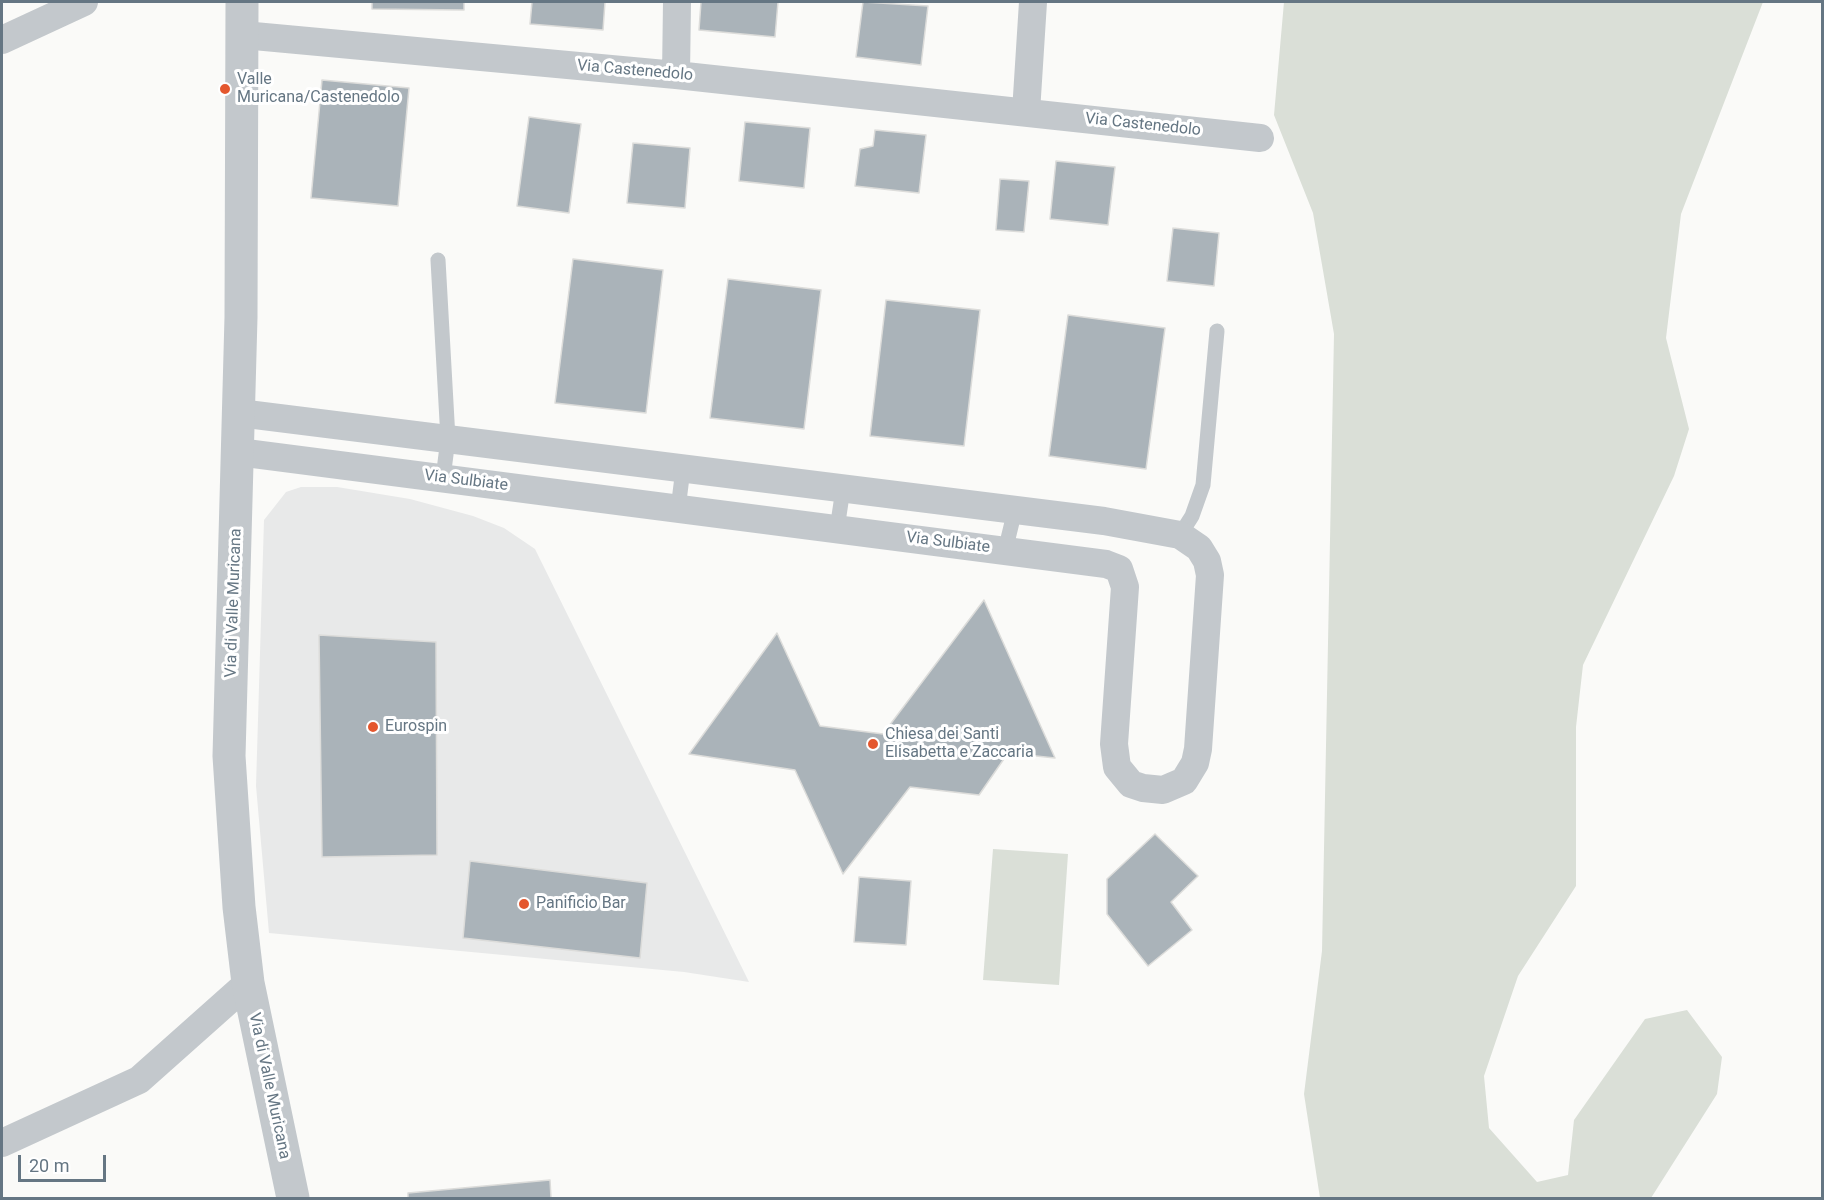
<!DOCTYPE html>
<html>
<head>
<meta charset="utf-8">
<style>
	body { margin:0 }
	#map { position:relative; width:1824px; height:1200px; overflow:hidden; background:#fafaf8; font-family:Roboto,sans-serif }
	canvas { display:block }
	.frame { position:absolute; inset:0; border:3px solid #657683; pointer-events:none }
	.scale { position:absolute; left:18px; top:1155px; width:88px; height:27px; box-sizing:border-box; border:3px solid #657683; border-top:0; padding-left:8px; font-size:18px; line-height:21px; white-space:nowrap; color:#657683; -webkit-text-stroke:4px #fff; paint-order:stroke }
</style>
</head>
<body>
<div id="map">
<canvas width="1824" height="1200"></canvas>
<div class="frame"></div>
<div class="scale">20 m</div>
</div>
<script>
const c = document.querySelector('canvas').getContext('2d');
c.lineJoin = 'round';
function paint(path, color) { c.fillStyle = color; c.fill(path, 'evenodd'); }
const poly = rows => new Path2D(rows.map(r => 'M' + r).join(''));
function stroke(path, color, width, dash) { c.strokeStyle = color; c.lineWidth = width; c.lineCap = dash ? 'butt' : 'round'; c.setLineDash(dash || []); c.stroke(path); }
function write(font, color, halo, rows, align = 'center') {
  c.font = font + ' Roboto,sans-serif'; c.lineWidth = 6; c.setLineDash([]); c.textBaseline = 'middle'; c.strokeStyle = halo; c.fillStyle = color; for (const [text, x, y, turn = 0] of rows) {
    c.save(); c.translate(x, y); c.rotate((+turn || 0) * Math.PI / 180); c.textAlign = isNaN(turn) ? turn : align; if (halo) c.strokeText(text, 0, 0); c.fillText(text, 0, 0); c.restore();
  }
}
const built = poly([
	[301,487,337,487,410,499,473,516,504,528,535,549,749,982,684,972,269,933,256,786,264,520,286,492]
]);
const green = poly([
	[1284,2,1763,2,1681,214,1666,338,1689,429,1674,476,1583,665,1576,727,1576,886,1518,976,1484,1076,1489,1128,1537,1182,1568,1175,1574,1120,1645,1019,1687,1010,1722,1057,1717,1094,1651,1198,1320,1198,1304,1094,1322,951,1334,334,1313,213,1274,115],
	[993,849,1068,854,1059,985,983,980]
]);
const building = poly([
	[372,2,464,2,464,10,372,9,372,2],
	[532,2,605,2,603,30,530,24,532,2],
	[701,2,778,2,775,37,699,30,701,2],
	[863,2,928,6,921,65,856,57,863,2],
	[322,80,409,88,398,206,311,198,322,80],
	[529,117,581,124,569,213,517,206,529,117],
	[745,122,810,128,804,188,739,181,745,122],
	[875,130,926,135,919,193,855,186,860,149,873,146,875,130],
	[633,143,690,148,685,208,627,203,633,143],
	[1056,161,1115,167,1108,225,1050,219,1056,161],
	[1000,179,1029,181,1024,232,996,230,1000,179],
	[1173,228,1219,233,1214,286,1167,281,1173,228],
	[573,259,663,270,646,413,555,403,573,259],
	[728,279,821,290,804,429,710,418,728,279],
	[886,300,980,310,964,446,870,436,886,300],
	[1068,315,1165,328,1146,469,1049,456,1068,315],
	[984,600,1055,758,1008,753,979,795,910,787,843,874,795,770,689,754,777,633,820,726,883,734,984,600],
	[319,635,436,642,437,855,322,857,319,635],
	[1155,834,1198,876,1171,902,1192,930,1148,966,1107,914,1107,879,1155,834],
	[470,861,647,883,640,958,463,938,470,861],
	[859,877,911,881,906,945,854,942,859,877],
	[550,1180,551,1198,408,1198,408,1193,550,1180]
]);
const service = poly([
	[438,260,448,439,443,478],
	[678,509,683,469],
	[837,529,843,489],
	[1180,535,1192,516,1203,485,1217,331],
	[1005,551,1015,510]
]);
const minor = poly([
	[243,35,676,75,1260,138],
	[2,40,84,2],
	[676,75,677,2],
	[1026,112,1033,2],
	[238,452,1106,564,1119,569,1125,587,1114,744,1117,767,1131,784,1143,788,1163,790,1184,781,1195,763,1198,749,1210,575,1207,561,1199,548,1180,535,1104,521,239,413],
	[2,1143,139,1080,248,983]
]);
const tertiary = poly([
	[242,2,241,317,229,756,239,907,248,983,293,1198]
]);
const markers = [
	[225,89,6,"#e4572e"],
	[373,727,6,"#e4572e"],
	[873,744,6,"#e4572e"],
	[524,904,6,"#e4572e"]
];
const streetNames = [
	["Via Castenedolo",635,71,5],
	["Via Castenedolo",1143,125,6],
	["Via Sulbiate",466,481,7],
	["Via Sulbiate",948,543,7],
	["Via di Valle Muricana",234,603,-88],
	["Via di Valle Muricana",269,1086,78]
];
const poiNames = [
	["Valle",237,80],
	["Muricana/Castenedolo",237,98],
	["Eurospin",385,727],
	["Chiesa dei Santi",885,735],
	["Elisabetta e Zaccaria",885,753],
	["Panificio Bar",536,904]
];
paint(built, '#e8e9e9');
paint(green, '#dadfd7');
paint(building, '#aab3b9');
stroke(building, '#dcdcda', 1.5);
stroke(service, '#c3c8cc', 15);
stroke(minor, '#c3c8cc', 28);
stroke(tertiary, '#c3c8cc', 33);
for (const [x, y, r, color] of markers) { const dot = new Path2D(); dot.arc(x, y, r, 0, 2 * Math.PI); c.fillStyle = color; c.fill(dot); stroke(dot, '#fff', 2); }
write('16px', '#657683', '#fff', streetNames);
write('16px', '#657683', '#fff', poiNames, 'left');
</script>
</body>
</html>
